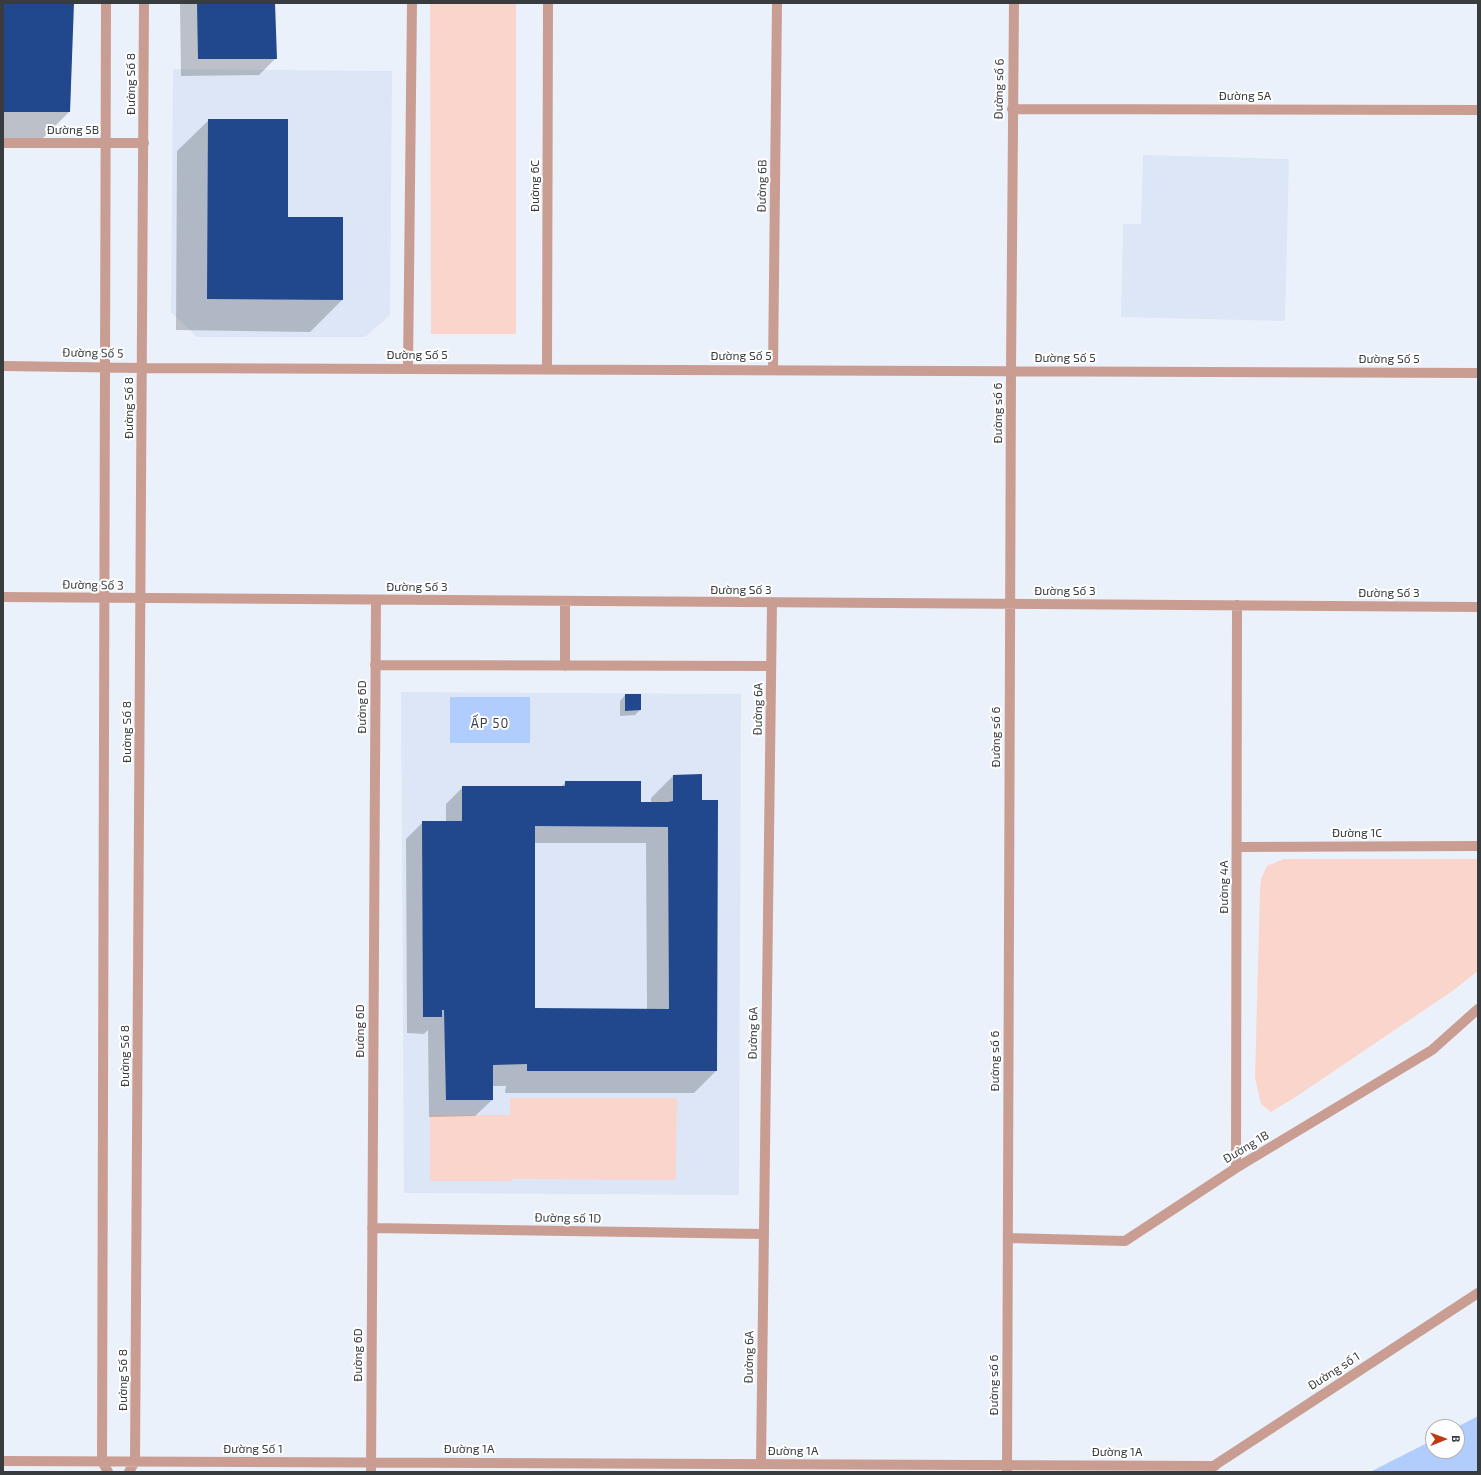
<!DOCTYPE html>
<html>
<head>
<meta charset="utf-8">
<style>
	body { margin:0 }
	#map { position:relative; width:1481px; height:1475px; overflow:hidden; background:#ebf1fa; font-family:"Exo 2",sans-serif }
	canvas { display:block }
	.frame { position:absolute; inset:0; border:4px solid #393c3f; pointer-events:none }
	.north { position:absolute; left:1425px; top:1419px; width:40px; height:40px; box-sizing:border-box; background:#fff; border:1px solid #b0b1b2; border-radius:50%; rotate:89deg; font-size:11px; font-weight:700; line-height:16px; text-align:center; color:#393c3f }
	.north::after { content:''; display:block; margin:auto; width:14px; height:18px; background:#c23911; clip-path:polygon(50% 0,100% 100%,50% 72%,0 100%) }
</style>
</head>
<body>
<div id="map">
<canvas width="1481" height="1475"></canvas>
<div class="frame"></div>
<div class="north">B</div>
</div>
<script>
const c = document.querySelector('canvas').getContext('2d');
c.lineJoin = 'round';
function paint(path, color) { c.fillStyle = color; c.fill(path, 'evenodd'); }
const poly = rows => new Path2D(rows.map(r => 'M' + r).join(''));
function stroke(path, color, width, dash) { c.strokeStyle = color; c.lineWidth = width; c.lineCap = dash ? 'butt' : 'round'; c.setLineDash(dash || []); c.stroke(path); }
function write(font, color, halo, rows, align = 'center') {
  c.font = font + ' "Exo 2",sans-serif'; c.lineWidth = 4; c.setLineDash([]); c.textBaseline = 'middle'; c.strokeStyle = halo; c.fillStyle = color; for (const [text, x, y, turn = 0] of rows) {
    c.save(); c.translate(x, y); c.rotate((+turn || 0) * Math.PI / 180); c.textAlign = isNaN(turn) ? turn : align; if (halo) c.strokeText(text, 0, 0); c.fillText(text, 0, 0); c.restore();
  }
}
const built = poly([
	[173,69,392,71,390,315,365,337,197,337,171,312],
	[1143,155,1289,159,1285,321,1121,317,1123,224,1141,224],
	[401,692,741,694,739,1195,404,1193]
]);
const green = poly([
	[430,3,516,3,516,334,431,334],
	[1284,859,1478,859,1478,971,1451,992,1297,1096,1271,1112,1261,1104,1255,1078,1260,892,1261,879,1267,866],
	[510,1098,677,1098,676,1180,511,1179,511,1181,430,1181,430,1115,510,1115]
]);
const water = poly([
	[450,697,530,697,530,743,450,743],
	[1478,1416,1478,1472,1370,1472,1433,1440,1433,1451,1457,1451,1457,1427]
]);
const shadow = poly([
	[3,3,73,3,70,111,38,143,3,143],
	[180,3,274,3,276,58,259,75,181,76],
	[209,120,342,300,310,332,176,330,177,151],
	[625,695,640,695,640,710,635,715,620,716,620,701],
	[673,776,701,801,716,1071,694,1093,505,1093,506,1086,492,1086,492,1100,475,1116,429,1117,428,1030,424,1034,407,1033,406,839,423,822,446,822,446,804,463,787,561,787,566,782,640,803,651,803,651,798],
	[534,843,646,843,647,1010,532,1009]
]);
const building = poly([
	[3,3,74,3,70,112,3,112],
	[197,3,275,3,277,59,198,59],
	[208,119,288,119,288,217,343,217,343,300,207,299],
	[625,694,641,694,641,710,625,711],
	[702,774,702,800,718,800,717,1071,527,1071,527,1064,493,1065,493,1100,446,1100,444,1010,442,1010,442,1017,423,1017,422,821,462,821,462,786,565,786,565,781,641,781,641,802,668,802,673,801,673,775],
	[535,826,668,827,669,1009,535,1008]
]);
const minor = poly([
	[106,3,102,1461,108,1472],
	[1012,109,1478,110],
	[3,143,144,143],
	[3,366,142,368,1478,373],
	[408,368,412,3],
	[547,368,548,3],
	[773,370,777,3],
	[3,597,1478,607],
	[565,602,565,666],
	[375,665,771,666],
	[1237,847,1478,846],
	[1236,1168,1237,605],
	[372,1228,763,1234],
	[1008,1238,1125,1241,1236,1168,1432,1050,1478,1009],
	[3,1461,1215,1466],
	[135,1461,144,3],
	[761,1463,772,603],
	[1209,1469,1478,1293],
	[129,1472,135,1461],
	[371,1472,376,600],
	[1007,1472,1011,370,1014,3]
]);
const streetNames = [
	["Đường Số 8",131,84,-90],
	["Đường số 6",999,89,-89],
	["Đường 5A",1245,96],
	["Đường 5B",73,130],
	["Đường 6C",535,186,-90],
	["Đường 6B",762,186,-89],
	["Đường Số 5",93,353,1],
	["Đường Số 5",417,355],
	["Đường Số 5",741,356],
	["Đường Số 5",1065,358],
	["Đường Số 5",1389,359],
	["Đường Số 8",129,408,-90],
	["Đường số 6",998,413,-90],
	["Đường Số 3",93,585,1],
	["Đường Số 3",417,587],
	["Đường Số 3",741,590],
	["Đường Số 3",1065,591],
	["Đường Số 3",1389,593],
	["Đường 6D",362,707,-90],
	["Đường 6A",758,709,-89],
	["Đường Số 8",127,732,-90],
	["Đường số 6",996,737,-90],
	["Đường 1C",1357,833],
	["Đường 4A",1224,887,-90],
	["Đường 6D",360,1031,-90],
	["Đường 6A",753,1033,-89],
	["Đường Số 8",125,1056,-90],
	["Đường số 6",995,1061,-90],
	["Đường 1B",1246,1147,-31],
	["Đường số 1D",568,1218,1],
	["Đường 6D",358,1355,-90],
	["Đường 6A",749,1357,-89],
	["Đường số 1",1334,1371,-33],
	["Đường Số 8",123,1380,-90],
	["Đường số 6",994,1385,-90],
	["Đường Số 1",253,1449],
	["Đường 1A",469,1449],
	["Đường 1A",793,1451],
	["Đường 1A",1117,1452]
];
const neighbourhoodNames = [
	["ẤP 50",490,724]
];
paint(built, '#dde6f7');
paint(green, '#fad5cb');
paint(water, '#b1cdfe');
paint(shadow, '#0003');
paint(building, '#21478d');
stroke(minor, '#ca9d92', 10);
write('12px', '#393c3f', '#fff', streetNames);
c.letterSpacing = '1px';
write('13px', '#3b4047', '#fff', neighbourhoodNames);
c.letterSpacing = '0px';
</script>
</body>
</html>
